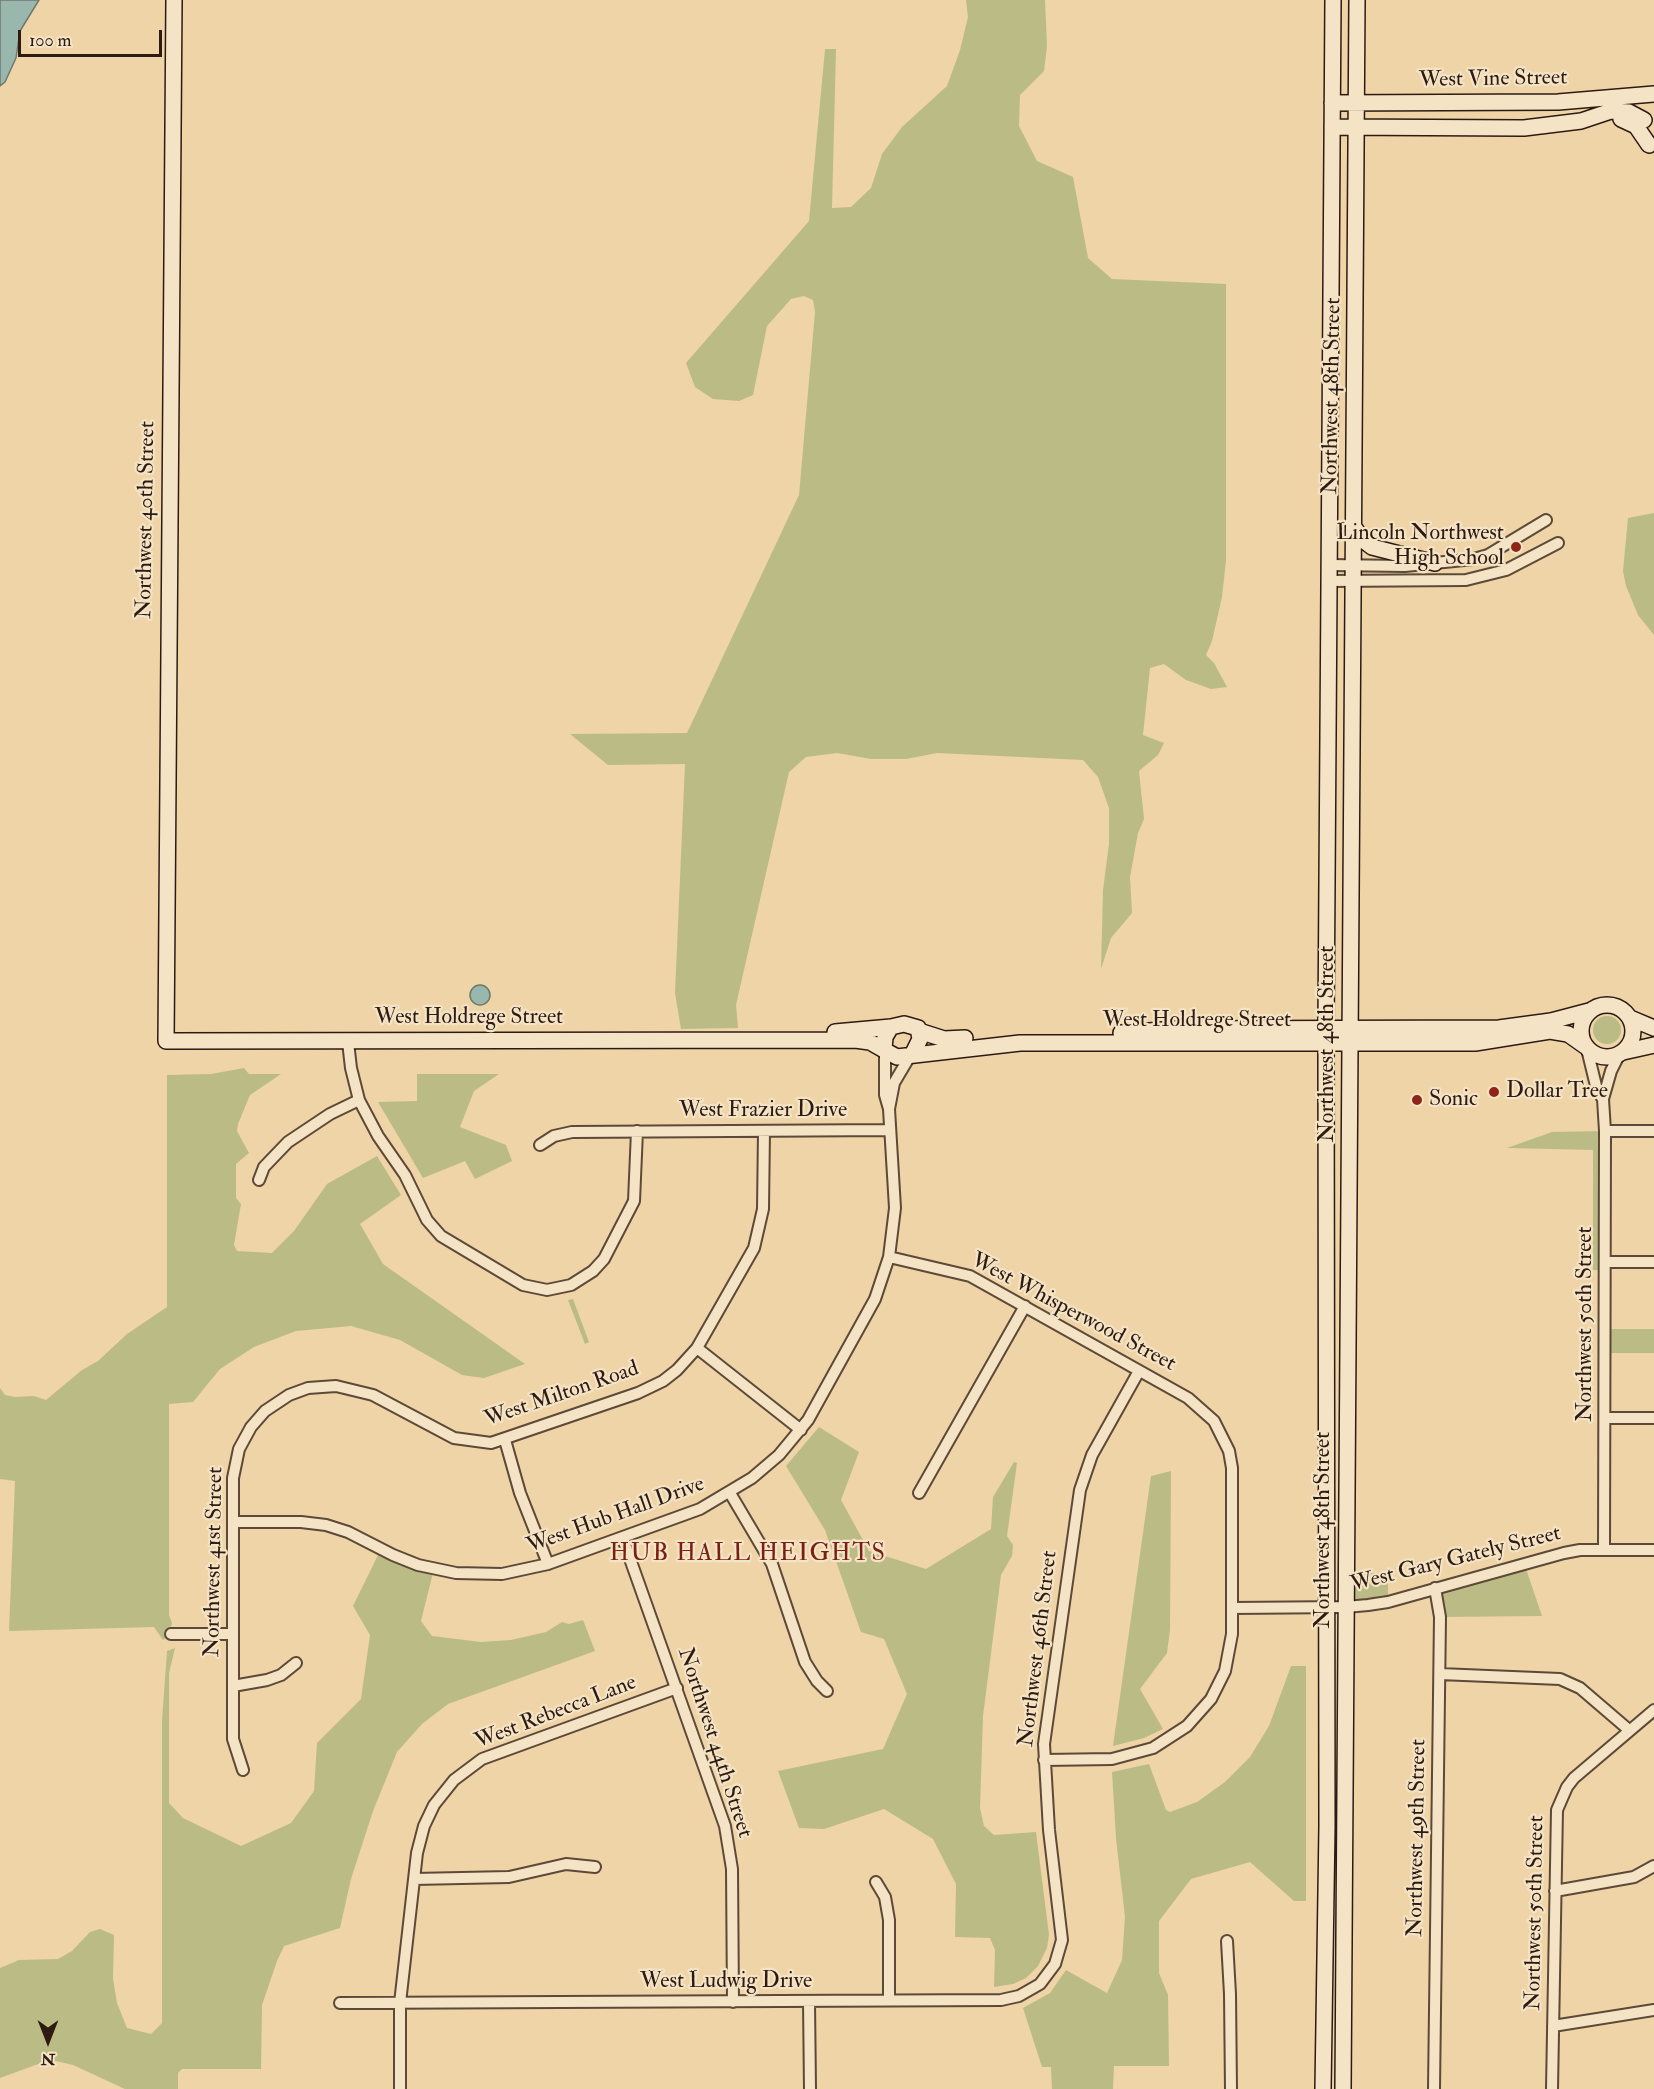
<!DOCTYPE html>
<html>
<head>
<meta charset="utf-8">
<style>
	body { margin:0 }
	#map { position:relative; width:1654px; height:2089px; overflow:hidden; background:#eed4a6; font-family:"IM FELL Double Pica",serif }
	canvas { display:block }
	.north { position:absolute; left:18px; top:2011px; width:60px; height:60px; -webkit-text-stroke:4px #f4e3c5; paint-order:stroke; rotate:180deg; font-size:16px; font-weight:700; line-height:24px; text-align:center; color:#2d1b13 }
	.north::after { content:''; display:block; margin:auto; width:21px; height:27px; background:#2d1b13; clip-path:polygon(50% 0,100% 100%,50% 72%,0 100%) }
	.scale { position:absolute; left:18px; top:30px; width:144px; height:27px; box-sizing:border-box; border:3px solid #2d1b13; border-top:0; padding-left:8px; font-size:18px; line-height:21px; white-space:nowrap; color:#2d1b13; -webkit-text-stroke:4px #f4e3c5; paint-order:stroke }
</style>
</head>
<body>
<div id="map">
<canvas width="1654" height="2089"></canvas>
<div class="north">N</div>
<div class="scale">100 m</div>
</div>
<script>
const c = document.querySelector('canvas').getContext('2d');
c.lineJoin = 'round';
function paint(path, color) { c.fillStyle = color; c.fill(path, 'evenodd'); }
const poly = rows => new Path2D(rows.map(r => 'M' + r).join(''));
function stroke(path, color, width, dash) { c.strokeStyle = color; c.lineWidth = width; c.lineCap = dash ? 'butt' : 'round'; c.setLineDash(dash || []); c.stroke(path); }
function write(font, color, halo, rows, align = 'center') {
  c.font = font + ' "IM FELL Double Pica",serif'; c.lineWidth = 4.5; c.setLineDash([]); c.textBaseline = 'middle'; c.strokeStyle = halo; c.fillStyle = color; for (const [text, x, y, turn = 0] of rows) {
    c.save(); c.translate(x, y); c.rotate((+turn || 0) * Math.PI / 180); c.textAlign = isNaN(turn) ? turn : align; if (halo) c.strokeText(text, 0, 0); c.fillText(text, 0, 0); c.restore();
  }
}
const green = poly([
	[966,0,1045,0,1047,46,1044,71,1020,95,1019,126,1037,161,1073,177,1088,258,1112,279,1226,284,1226,561,1222,597,1212,641,1206,655,1214,663,1227,687,1211,689,1186,680,1164,664,1150,668,1143,735,1164,743,1158,755,1139,771,1144,819,1138,833,1130,877,1132,913,1111,938,1101,969,1103,890,1109,844,1109,808,1098,777,1083,760,937,753,906,759,871,759,837,753,806,757,789,772,736,1005,738,1028,681,1029,675,993,685,764,608,765,570,734,687,733,799,495,815,312,813,300,804,296,791,299,767,326,753,395,739,401,713,399,695,387,686,363,809,221,825,49,836,49,832,208,851,207,871,188,882,154,902,127,947,86,960,50,968,17],
	[1654,513,1654,635,1638,615,1626,586,1623,571,1628,518],
	'1593 1030a14 14 0 1 1 28 0a14 14 0 1 1-28 0Z',
	[244,1068,249,1074,281,1074,250,1095,238,1124,237,1131,249,1153,236,1164,236,1198,241,1204,234,1245,237,1251,272,1253,294,1231,327,1184,377,1156,401,1195,360,1224,383,1264,525,1364,484,1378,462,1375,400,1340,351,1326,296,1331,254,1347,220,1369,193,1402,169,1404,169,1615,172,1623,168,1636,163,1640,154,1627,9,1631,15,1481,0,1479,0,1388,5,1395,15,1397,34,1396,46,1400,82,1370,98,1361,127,1334,167,1307,167,1075,211,1074],
	[417,1074,499,1074,474,1091,460,1127,506,1145,512,1161,475,1179,465,1161,423,1178,378,1102,417,1101],
	[1605,1131,1606,1270,1593,1270,1593,1150,1507,1148,1552,1132],
	[573,1299,589,1342,585,1344,568,1300],
	[1605,1329,1654,1329,1654,1353,1605,1353],
	[819,1427,859,1452,841,1500,869,1551,926,1569,991,1529,993,1497,1014,1462,1017,1463,1007,1536,1013,1545,1012,1556,1001,1575,983,1716,980,1808,984,1826,994,1835,1036,1832,1049,1935,1047,1948,1038,1966,1026,1978,1013,1984,994,1987,995,1950,990,1938,955,1937,956,1884,933,1839,884,1809,824,1829,799,1828,778,1771,883,1749,907,1694,884,1639,861,1632,825,1530,786,1466],
	[1171,1471,1170,1630,1167,1653,1140,1689,1163,1729,1144,1738,1113,1746,1151,1476],
	[381,1549,434,1569,421,1621,432,1636,481,1642,511,1640,546,1632,562,1622,569,1624,583,1620,595,1651,448,1704,422,1724,397,1752,373,1811,351,1879,340,1928,284,1946,277,1961,262,2005,261,2069,182,2069,178,2073,178,2089,125,2089,73,2065,56,2061,41,2063,0,2078,0,1968,19,1960,58,1959,72,1951,90,1932,100,1929,114,1935,113,1979,117,2003,127,2028,151,2034,162,2023,162,1721,167,1651,175,1648,169,1673,169,1803,183,1818,241,1846,291,1823,314,1791,317,1743,361,1699,370,1635,353,1606],
	[1524,1563,1542,1616,1440,1617,1435,1588],
	[1346,1573,1388,1573,1388,1602,1346,1607],
	[1291,1666,1306,1666,1306,1901,1294,1901,1250,1862,1191,1879,1159,1921,1159,1973,1168,1995,1169,2066,1114,2066,1113,2089,1052,2089,1051,2067,1042,2067,1023,2008,1050,1993,1066,1970,1107,1993,1122,1960,1125,1917,1116,1838,1112,1772,1149,1764,1166,1810,1170,1812,1197,1802,1225,1782,1250,1757,1269,1726]
]);
const water = poly([
	[0,0,39,0,20,31,16,58,5,82,0,86,0,0],
	'470 995a10 10 0 1 1 20 0a10 10 0 1 1-20 0Z'
]);
const street = poly([
	[1329,565,1405,566,1474,559,1488,555,1546,520],
	[1329,581,1466,580,1506,570,1558,543],
	[348,1042,351,1068,359,1100,378,1136,405,1175,427,1220,441,1236,523,1285,547,1290,571,1285,593,1271,604,1259,634,1201,637,1131],
	[1587,1049,1597,1090,1603,1099,1605,1131,1604,1550],
	[885,1052,885,1095,889,1109],
	[1603,1099,1611,1071,1620,1053],
	[1605,1131,1654,1131],
	[540,1145,554,1136,572,1132,889,1130],
	[259,1180,264,1167,288,1142,330,1114,359,1100],
	[889,1257,970,1276,1188,1398,1214,1421,1229,1451,1232,1468,1232,1634,1225,1671,1211,1699,1187,1726,1153,1748,1112,1759,1044,1760],
	[1606,1262,1654,1262],
	[697,1348,801,1430],
	[1605,1418,1654,1418],
	[505,1440,520,1493,548,1564],
	[730,1493,772,1564,805,1662,817,1681,827,1691],
	[919,1493,1025,1306],
	[233,1522,301,1522,326,1525,348,1532,393,1555,418,1565,456,1573,502,1574,548,1564,700,1509,752,1478,779,1455,808,1420,875,1299,889,1257,895,1208,889,1109,894,1083,910,1056],
	[623,1539,725,1826,732,1869,733,2002],
	[1232,1608,1346,1607,1368,1605,1388,1602,1564,1553,1580,1550,1654,1550],
	[171,1634,233,1634],
	[1440,1674,1560,1679,1580,1688,1629,1730],
	[233,1686,267,1680,281,1675,296,1663],
	[243,1770,233,1739,233,1478,239,1449,251,1427,265,1411,289,1395,308,1388,336,1386,373,1395,454,1438,491,1443,638,1393,663,1381,677,1370,697,1348,754,1248,763,1209,764,1131],
	[414,1879,509,1877,566,1864,595,1867],
	[876,1882,885,1897,889,1920,889,2000],
	[1555,1891,1634,1877,1654,1866],
	[1227,1941,1230,1994,1231,2089],
	[809,2001,810,2089],
	[340,2003,1001,2000,1019,1996,1040,1984,1055,1964,1062,1940,1049,1830,1044,1744,1080,1490,1092,1455,1139,1371],
	[1553,2026,1654,2010],
	[400,2089,400,2003,417,1853,424,1826,434,1805,454,1780,482,1759,677,1688],
	[1434,2089,1440,1617,1435,1588],
	[1552,2089,1557,1810,1567,1787,1574,1778,1654,1710]
]);
const secondary = poly([
	[174,0,166,1041,855,1040,870,1042,884,1050],
	[1332,103,1558,102,1654,94],
	[1621,119,1636,126,1649,145],
	[1332,127,1524,128,1581,121,1611,111,1629,112,1644,120],
	[1354,527,1363,540,1372,547,1435,563],
	'1581 1031a26 26 0 1 1 52 0a26 26 0 1 1-52 0Z',
	[1630,1018,1654,1028],
	[919,1031,944,1039,965,1038],
	[835,1032,891,1027],
	[1121,1033,1177,1029,1499,1028,1551,1021,1589,1011],
	[1623,1052,1654,1045],
	[913,1053,920,1039,918,1028,904,1024,891,1027,885,1037,884,1050,897,1057,1020,1043,1475,1043,1550,1031,1568,1034,1585,1046],
	[1323,2089,1327,1826,1326,1027,1333,0],
	[1343,2089,1357,0]
]);
const markers = [
	[1516,547,6,"#8f2418"],
	[1494,1092,6,"#8f2418"],
	[1417,1100,6,"#8f2418"]
];
const streetNames = [
	["West Vine Street",1493,80,-1],
	["Northwest 48th Street",1333,396,-89],
	["Northwest 40th Street",147,520,-89],
	["West Holdrege Street",469,1018],
	["West Holdrege Street",1197,1021],
	["Northwest 48th Street",1328,1044,-90],
	["West Frazier Drive",763,1111],
	["West Whisperwood Street",1073,1313,28],
	["Northwest 50th Street",1586,1324,-90],
	["West Milton Road",562,1395,-19],
	["West Hub Hall Drive",616,1516,-20],
	["Northwest 48th Street",1324,1530,-90],
	["West Gary Gately Street",1456,1560,-14],
	["Northwest 41st Street",215,1562,-89],
	["Northwest 46th Street",1039,1649,-83],
	["West Rebecca Lane",556,1713,-21],
	["Northwest 44th Street",714,1743,72],
	["Northwest 49th Street",1418,1838,-89],
	["Northwest 50th Street",1536,1913,-89],
	["West Ludwig Drive",726,1982]
];
const poiNames = [
	["Lincoln Northwest",1504,534,"right"],
	["High School",1504,559,"right"],
	["Dollar Tree",1506,1092],
	["Sonic",1429,1100]
];
const neighbourhoodNames = [
	["HUB HALL HEIGHTS",748,1555]
];
paint(green, '#bbbc85');
paint(water, '#9ab7ad');
stroke(water, '#6e796f', 1.5);
stroke(street, '#5d4938', 14);
stroke(secondary, '#2d1b13', 18);
stroke(street, '#f4e3c5', 10);
stroke(secondary, '#f4e3c5', 15);
for (const [x, y, r, color] of markers) { const dot = new Path2D(); dot.arc(x, y, r, 0, 2 * Math.PI); c.fillStyle = color; c.fill(dot); stroke(dot, '#f4e3c5', 2); }
write('22px', '#2d1b13', '#f4e3c5', streetNames);
write('22px', '#2d1b13', '#f4e3c5', poiNames, 'left');
c.letterSpacing = '1.5px';
write('24px', '#7a1f14', '#f4e3c5', neighbourhoodNames);
c.letterSpacing = '0px';
</script>
</body>
</html>
